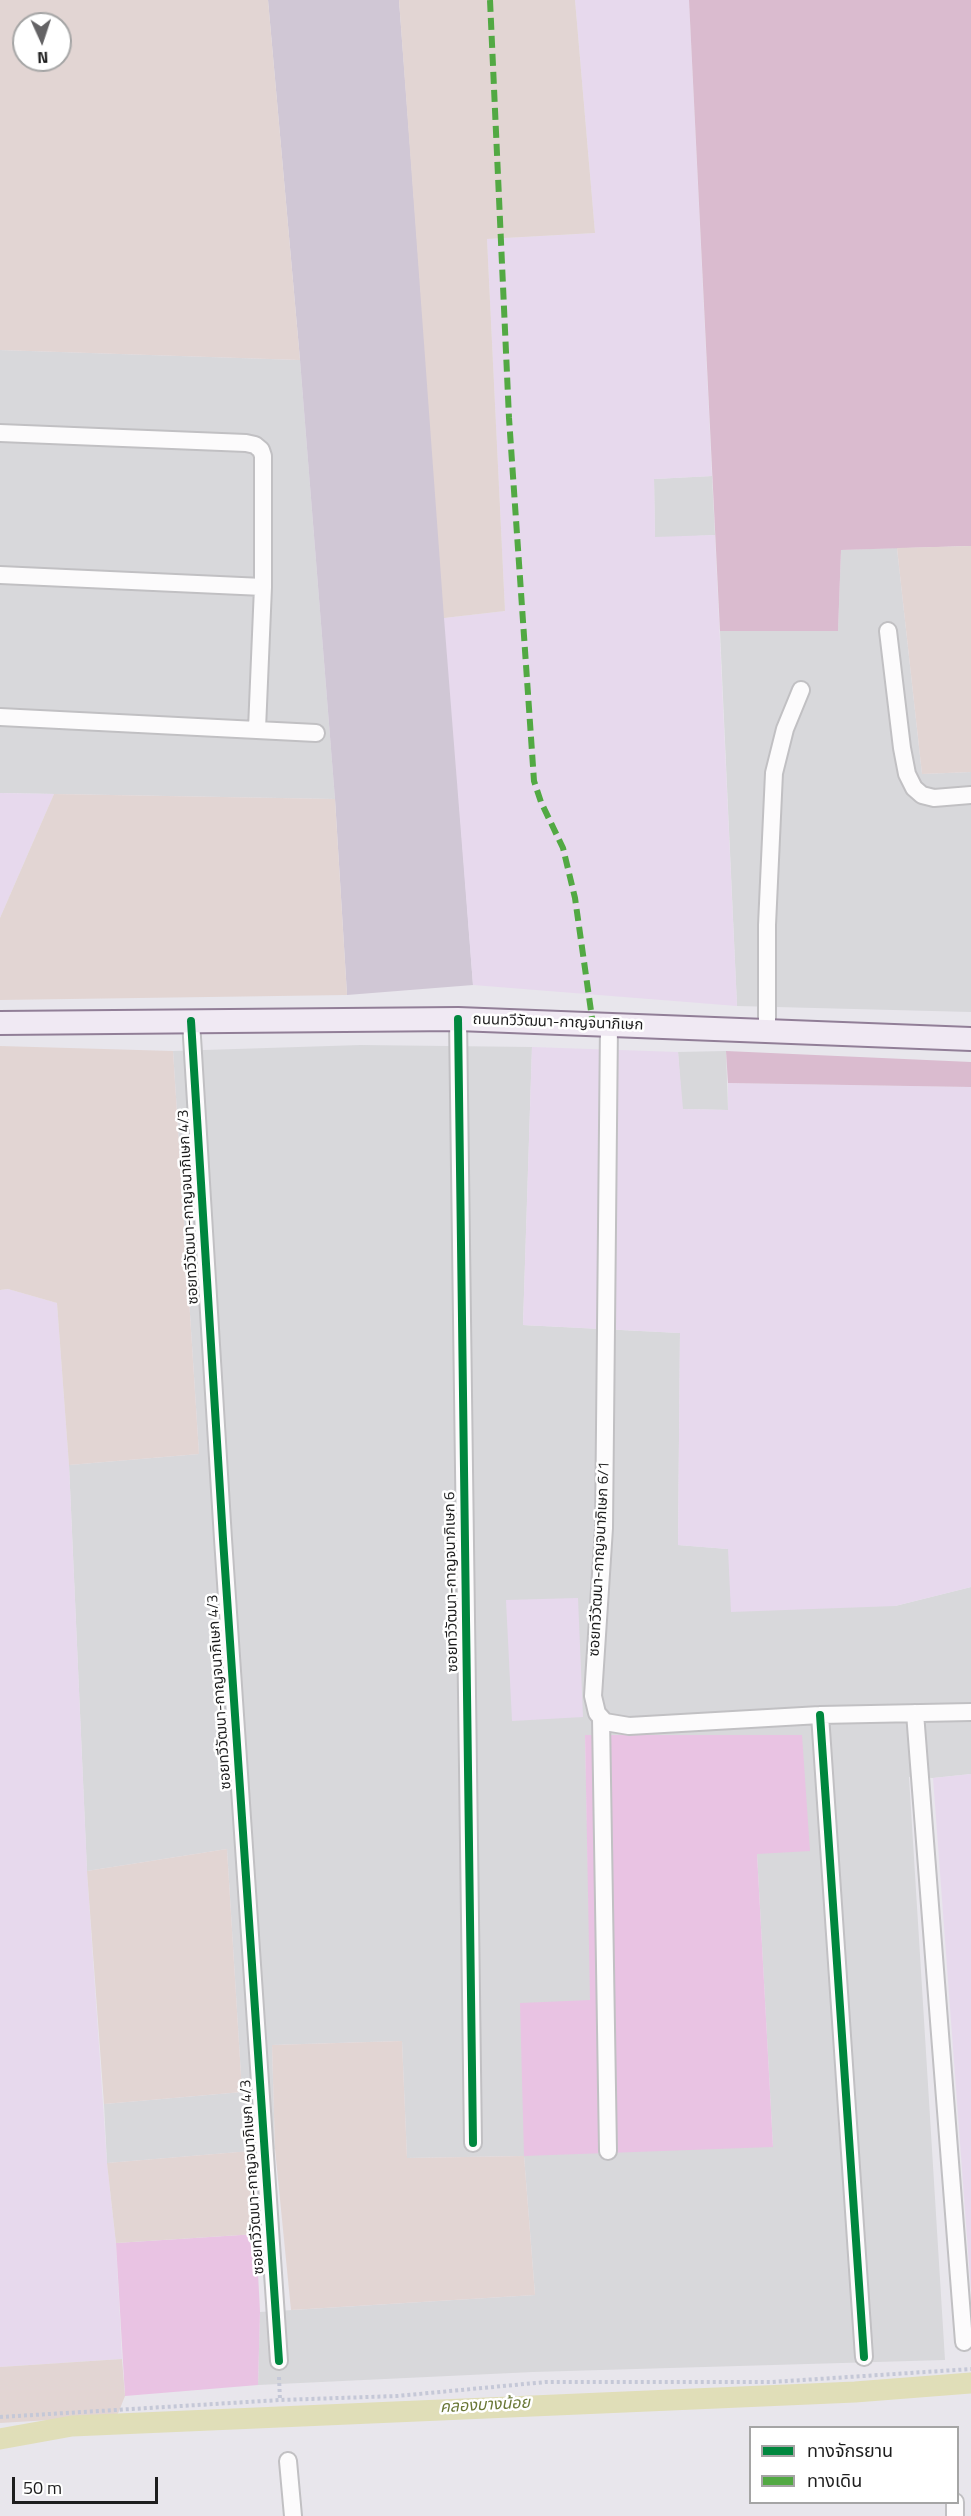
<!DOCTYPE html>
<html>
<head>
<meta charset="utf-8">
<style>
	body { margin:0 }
	#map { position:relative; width:971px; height:2516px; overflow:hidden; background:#e8e6ec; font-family:"Titillium Web","Noto Sans Thai",sans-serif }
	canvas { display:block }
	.legend { position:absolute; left:749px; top:2426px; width:210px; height:78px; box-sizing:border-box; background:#fff; border:2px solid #a5a5a5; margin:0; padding:8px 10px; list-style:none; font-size:18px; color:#1d1d1d }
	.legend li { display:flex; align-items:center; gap:12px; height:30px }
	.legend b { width:30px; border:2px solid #a5a5a5 }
	.north { position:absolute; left:12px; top:12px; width:60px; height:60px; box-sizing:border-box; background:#fff; border:2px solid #a5a5a5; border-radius:50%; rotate:177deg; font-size:16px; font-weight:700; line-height:24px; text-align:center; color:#1d1d1d }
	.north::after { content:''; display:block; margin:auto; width:21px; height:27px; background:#646365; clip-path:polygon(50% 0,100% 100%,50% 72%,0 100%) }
	.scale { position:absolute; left:12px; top:2477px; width:146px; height:27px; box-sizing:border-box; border:3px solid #1d1d1d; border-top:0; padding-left:8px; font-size:18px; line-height:21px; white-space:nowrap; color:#1d1d1d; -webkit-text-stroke:4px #fff; paint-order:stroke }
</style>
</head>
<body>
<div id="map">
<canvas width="971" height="2516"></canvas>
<ul class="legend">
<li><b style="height:8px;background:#00873e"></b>ทางจักรยาน</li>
<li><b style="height:8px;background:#52a943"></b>ทางเดิน</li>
</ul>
<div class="north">N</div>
<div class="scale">50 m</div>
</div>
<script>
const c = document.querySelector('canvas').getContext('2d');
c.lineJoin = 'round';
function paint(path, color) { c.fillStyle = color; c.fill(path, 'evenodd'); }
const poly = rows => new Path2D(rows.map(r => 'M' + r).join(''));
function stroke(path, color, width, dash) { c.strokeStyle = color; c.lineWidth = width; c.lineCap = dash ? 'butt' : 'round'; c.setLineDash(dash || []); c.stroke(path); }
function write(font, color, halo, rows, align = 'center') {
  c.font = font + ' "Titillium Web","Noto Sans Thai",sans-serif'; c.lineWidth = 5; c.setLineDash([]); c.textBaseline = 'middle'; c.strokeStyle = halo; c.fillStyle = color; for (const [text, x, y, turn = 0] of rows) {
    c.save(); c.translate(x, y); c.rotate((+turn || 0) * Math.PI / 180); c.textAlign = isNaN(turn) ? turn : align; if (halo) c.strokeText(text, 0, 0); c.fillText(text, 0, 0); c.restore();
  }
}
const residential = poly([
	[0,350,300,360,335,799,0,793],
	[712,476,715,535,655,538,654,479],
	[897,548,922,774,971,772,971,1012,737,1006,720,631,838,631,841,550],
	[361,1045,532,1047,523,1325,680,1333,678,1545,728,1549,895,1606,971,1587,971,1774,933,1778,909,1777,945,2360,533,2372,258,2385,260,2312,535,2295,524,2156,407,2158,402,2041,272,2045,275,2149,107,2163,104,2104,242,2092,227,1849,87,1871,69,1465,199,1454,173,1051],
	[585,1736,757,1854,773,2147,591,2001],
	[726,1051,728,1110,682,1109,678,1052]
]);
const construction = poly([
	[268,0,399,0,473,985,347,995,335,799,300,360]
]);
const farmland = poly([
	[575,0,689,0,712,476,654,479,655,537,715,535,737,1006,473,985,444,618,505,611,487,239,595,233],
	[0,793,54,794,0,918],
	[532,1047,678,1052,683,1109,728,1110,728,1083,971,1087,971,1587,895,1606,731,1612,728,1549,678,1545,680,1333,523,1325],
	[8,1289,57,1303,69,1465,87,1871,107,2163,116,2243,122,2359,0,2367,0,1290],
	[578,1598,583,1717,512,1721,506,1600],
	[971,1774,971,2291,933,1778]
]);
const grass = poly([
	[585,1735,802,1735,810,1851,757,1854,773,2147,524,2156,520,2003,590,2000],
	[256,2234,260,2312,258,2385,125,2396,116,2243]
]);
const forest = poly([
	[689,0,971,0,971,546,841,550,838,631,720,631],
	[726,1051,971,1062,971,1087,728,1083]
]);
const wetland = poly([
	[0,0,268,0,300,360,0,350],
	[24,24,60,24,60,60,24,60],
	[399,0,575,0,595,233,487,239,505,611,444,618],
	[971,546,971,772,922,774,897,548],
	[54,794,335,799,347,995,0,1000,0,918],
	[0,1046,173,1051,199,1454,69,1465,57,1303,8,1289,0,1290],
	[227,1849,242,2092,104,2104,87,1871],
	[402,2041,407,2158,524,2156,535,2295,291,2310,275,2149,272,2045],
	[251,2151,256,2234,116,2243,107,2163],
	[122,2359,125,2396,117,2416,0,2423,0,2367]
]);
const canal = poly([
	[0,2439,72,2426,855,2392,971,2383]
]);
const path = poly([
	[279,2377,280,2400],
	[0,2417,280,2400,397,2396,546,2382,772,2382,971,2369]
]);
const street = poly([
	[0,433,246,443,255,445,261,450,263,456,263,587,257,729],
	[0,575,263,587],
	[888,631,902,748,907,774,914,788,922,795,934,798,971,795],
	[0,717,316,733],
	[458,1019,473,2143],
	[191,1021,223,1539,279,2361],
	[609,1025,604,1528,593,1696,597,1713,605,1722,629,1726,820,1715,971,1712],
	[767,1031,767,925,774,773,785,729,801,690],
	[915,1713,964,2342],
	[820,1715,864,2357],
	[601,1718,608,2151],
	[288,2461,293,2516],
	[955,2502,955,2516]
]);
const secondary = poly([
	[0,1023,458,1019,971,1039]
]);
const quiet = poly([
	[490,0,509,418,534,781,541,802,563,848,575,898,593,1025]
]);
const cycleway = poly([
	[458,1019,473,2143],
	[191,1021,223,1539,279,2361],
	[820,1715,864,2357]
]);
const streetNames = [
	["ถนนทวีวัฒนา-กาญจนาภิเษก",558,1023,2],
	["ซอยทวีวัฒนา-กาญจนาภิเษก 4/3",189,1207,-93],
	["ซอยทวีวัฒนา-กาญจนาภิเษก 6/1",600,1559,-87],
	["ซอยทวีวัฒนา-กาญจนาภิเษก 6",452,1582,-91],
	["ซอยทวีวัฒนา-กาญจนาภิเษก 4/3",220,1692,-94],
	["ซอยทวีวัฒนา-กาญจนาภิเษก 4/3",253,2177,-94]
];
const waterNames = [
	["คลองบางน้อย",485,2406,-3]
];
paint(residential, '#d8d8db');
paint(construction, '#d0c7d5');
paint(farmland, '#e7d9ed');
paint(grass, '#e9c3e3');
paint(forest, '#dabbcf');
paint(wetland, '#e2d5d3');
stroke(canal, '#e0deb8', 21);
stroke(street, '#c1c0c3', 20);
stroke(secondary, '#917e97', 26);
stroke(path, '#c5c8d7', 4, [3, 3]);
stroke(street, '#fcfbfc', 16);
stroke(secondary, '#f0e9f3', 22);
stroke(quiet, '#52a943', 6, [12, 6]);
stroke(cycleway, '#00873e', 8);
write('15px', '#1d1d1d', '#fff', streetNames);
write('italic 16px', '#697735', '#fff', waterNames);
</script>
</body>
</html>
